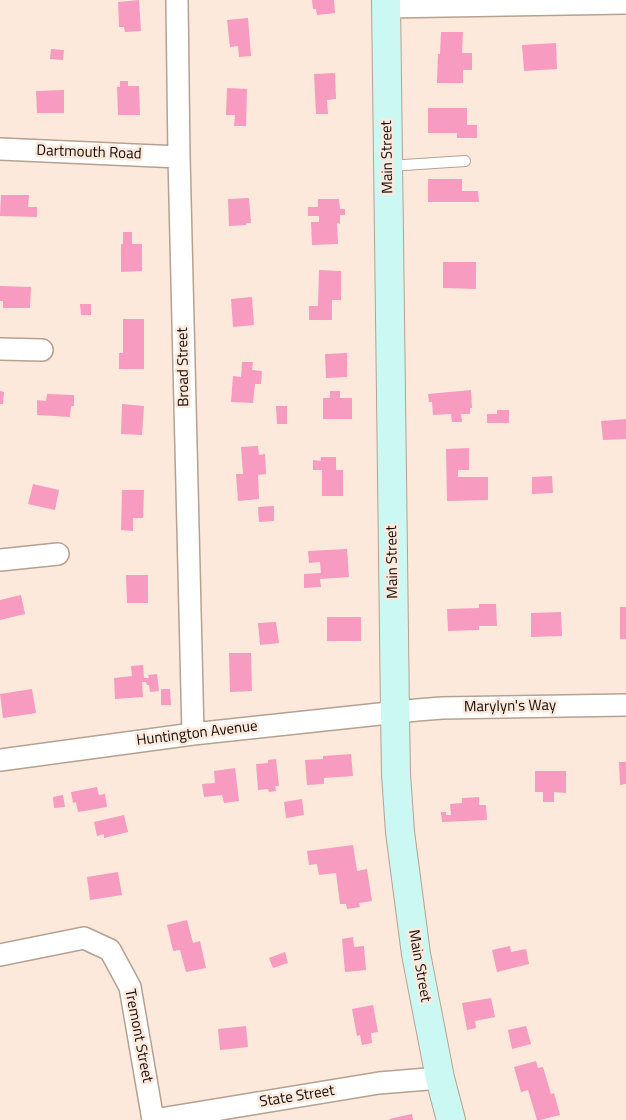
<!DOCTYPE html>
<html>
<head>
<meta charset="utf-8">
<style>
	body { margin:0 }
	canvas { display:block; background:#fce9db }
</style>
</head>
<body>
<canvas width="626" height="1120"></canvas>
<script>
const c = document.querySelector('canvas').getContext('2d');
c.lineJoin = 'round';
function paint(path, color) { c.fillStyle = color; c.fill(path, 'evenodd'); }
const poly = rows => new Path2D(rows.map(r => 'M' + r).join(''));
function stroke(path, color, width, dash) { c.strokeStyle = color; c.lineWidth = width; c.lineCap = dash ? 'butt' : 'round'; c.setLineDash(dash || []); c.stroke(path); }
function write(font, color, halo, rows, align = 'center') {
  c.font = font + ' "Titillium Web",sans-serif'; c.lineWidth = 5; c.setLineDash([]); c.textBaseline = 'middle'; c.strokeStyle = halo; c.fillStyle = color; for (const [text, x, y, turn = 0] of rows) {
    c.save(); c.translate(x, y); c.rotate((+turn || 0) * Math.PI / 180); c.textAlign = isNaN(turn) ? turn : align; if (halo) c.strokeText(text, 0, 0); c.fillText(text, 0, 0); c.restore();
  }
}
const building = poly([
	[139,0,141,31,125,32,124,27,119,27,118,2],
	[312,0,334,0,335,13,317,15,316,9,313,9],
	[248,18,251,56,239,57,238,46,230,47,227,20],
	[441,32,463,32,462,53,472,53,472,70,463,70,463,83,437,83,438,54,440,54],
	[556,43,557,69,524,71,522,45],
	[51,49,64,50,63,60,50,59],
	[335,73,336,99,327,100,328,114,316,114,314,74],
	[120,81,128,81,128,86,139,86,140,115,118,115,117,87,120,87],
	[227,88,247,89,246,126,234,126,235,115,226,115],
	[64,90,64,113,37,113,36,91],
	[428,108,467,108,467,125,477,125,477,138,457,138,457,133,428,133],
	[428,179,462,179,462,191,478,191,479,202,428,202],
	[1,195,29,195,28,207,37,207,37,217,0,216],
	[249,198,251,223,246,223,246,225,229,226,228,199],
	[318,199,339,199,340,209,345,209,345,215,340,215,340,224,337,223,338,244,312,245,311,222,319,222,319,216,308,216,308,207,318,207],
	[123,232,132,232,132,244,142,244,142,271,121,272,121,244,123,244],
	[443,262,476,262,476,289,443,288],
	[319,270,341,271,341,300,332,300,332,320,309,320,309,306,318,306],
	[0,286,31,287,30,308,3,308,3,301,0,301],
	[252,297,254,325,233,327,231,299],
	[80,304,91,304,91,315,81,315],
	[123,319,144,319,144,369,119,369,119,353,123,353],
	[347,353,347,377,326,378,325,354],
	[242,362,253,362,252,370,262,371,261,384,255,384,253,403,231,402,233,376,241,377],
	[471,390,472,408,470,408,470,414,461,414,462,422,452,422,451,414,433,415,432,402,429,402,428,394],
	[0,391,4,392,3,404,0,404],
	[330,391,340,391,340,398,352,398,352,419,323,419,323,398,330,398],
	[47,394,74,395,74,406,71,406,70,417,37,415,37,400,46,401],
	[122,404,144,406,142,435,121,434],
	[276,406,287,406,287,424,277,424],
	[497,410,509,410,509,423,487,423,487,414,497,414],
	[626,419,626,439,603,440,601,421],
	[258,446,259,455,265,454,266,474,258,475,259,499,238,501,236,474,243,474,241,447],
	[469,448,469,470,458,470,458,477,488,477,488,500,447,501,446,449],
	[321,457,336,457,336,470,343,470,343,496,322,496,322,470,313,470,313,460,321,461],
	[552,476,553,493,532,494,532,477],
	[33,484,59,490,55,510,28,504],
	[122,490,144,490,143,518,133,518,133,531,121,530],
	[274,506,274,521,259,522,258,507],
	[347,549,349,577,320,579,321,587,304,588,304,574,321,573,320,562,309,563,308,551],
	[126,575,148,575,148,603,127,603],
	[21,595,25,614,0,620,0,600],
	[479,604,496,604,497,626,479,626,479,630,448,631,447,609,479,608],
	[620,607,626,607,626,639,620,639],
	[561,612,562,636,531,637,531,613],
	[327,617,361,617,361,641,327,641],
	[276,622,279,643,260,645,258,623],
	[229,653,251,653,252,691,230,692],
	[143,665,144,678,149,678,148,675,157,674,159,691,150,692,149,685,147,685,146,682,142,682,143,697,115,699,114,678,132,676,131,666],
	[32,689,36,713,3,718,0,694],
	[161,689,170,689,171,705,161,705],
	[351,754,353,776,324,778,324,784,307,785,305,760,323,759,323,756],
	[276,759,279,786,275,786,276,791,269,792,268,789,258,790,256,764,268,763,268,760],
	[619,762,626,762,626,784,620,785],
	[235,768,239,801,224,803,222,795,204,797,202,784,215,783,214,771],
	[535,771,566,771,566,793,554,792,554,802,543,802,543,792,535,792],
	[97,787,99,795,105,794,107,807,78,812,76,802,73,803,71,792],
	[63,795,65,807,54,808,53,797],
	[479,797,479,805,486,805,487,820,442,822,441,812,446,812,446,815,451,815,450,804,462,803,462,798],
	[302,799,304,815,286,818,284,802],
	[124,815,128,832,104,838,104,834,97,836,94,822],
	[353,845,357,871,367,869,372,901,359,903,360,907,347,909,346,904,340,904,336,873,319,875,317,864,309,865,307,851],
	[118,872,122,895,90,900,87,877],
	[187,920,193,943,200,941,206,968,186,972,180,950,173,951,167,925],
	[353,937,354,947,364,946,366,970,345,972,342,939],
	[510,946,511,952,526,949,529,964,497,972,492,950],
	[285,952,288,963,273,968,269,958],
	[491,998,495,1017,475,1021,476,1028,467,1030,462,1003],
	[373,1005,378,1032,371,1033,372,1043,362,1045,360,1035,357,1036,352,1009],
	[246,1026,248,1047,220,1050,218,1029],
	[526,1026,531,1044,512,1049,508,1030],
	[536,1061,538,1068,543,1067,551,1094,554,1093,560,1115,540,1120,537,1120,528,1090,521,1092,514,1067],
	[412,1114,413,1120,390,1120,389,1119]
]);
const service = poly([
	[389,166,465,161]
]);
const minor = poly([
	[177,0,179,157,193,734],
	[386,7,626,3],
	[0,149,179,157],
	[0,349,42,350],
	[0,560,58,554],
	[0,760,193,734,417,710,442,708,626,705],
	[0,955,84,938,110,950,130,987,153,1120],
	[154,1120,379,1083,440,1078]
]);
const secondary = poly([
	[386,0,395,712,396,774,400,832,416,954,440,1078,451,1120]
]);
const streetNames = [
	["Dartmouth Road",89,153,2],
	["Main Street",388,157,-91],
	["Broad Street",184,367,-91],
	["Main Street",393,562,-91],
	["Marylyn's Way",510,707,-1],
	["Huntington Avenue",197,734,-7],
	["Main Street",419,966,80],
	["Tremont Street",138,1036,79],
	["State Street",297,1097,-9]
];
paint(building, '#f79bc1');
stroke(service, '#b6a190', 12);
stroke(minor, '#b6a190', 24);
stroke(secondary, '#b6a190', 30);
stroke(service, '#fff', 10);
stroke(minor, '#fff', 21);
stroke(secondary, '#cbf8f3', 28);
write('15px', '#120b06', '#fce9db', streetNames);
</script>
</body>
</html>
